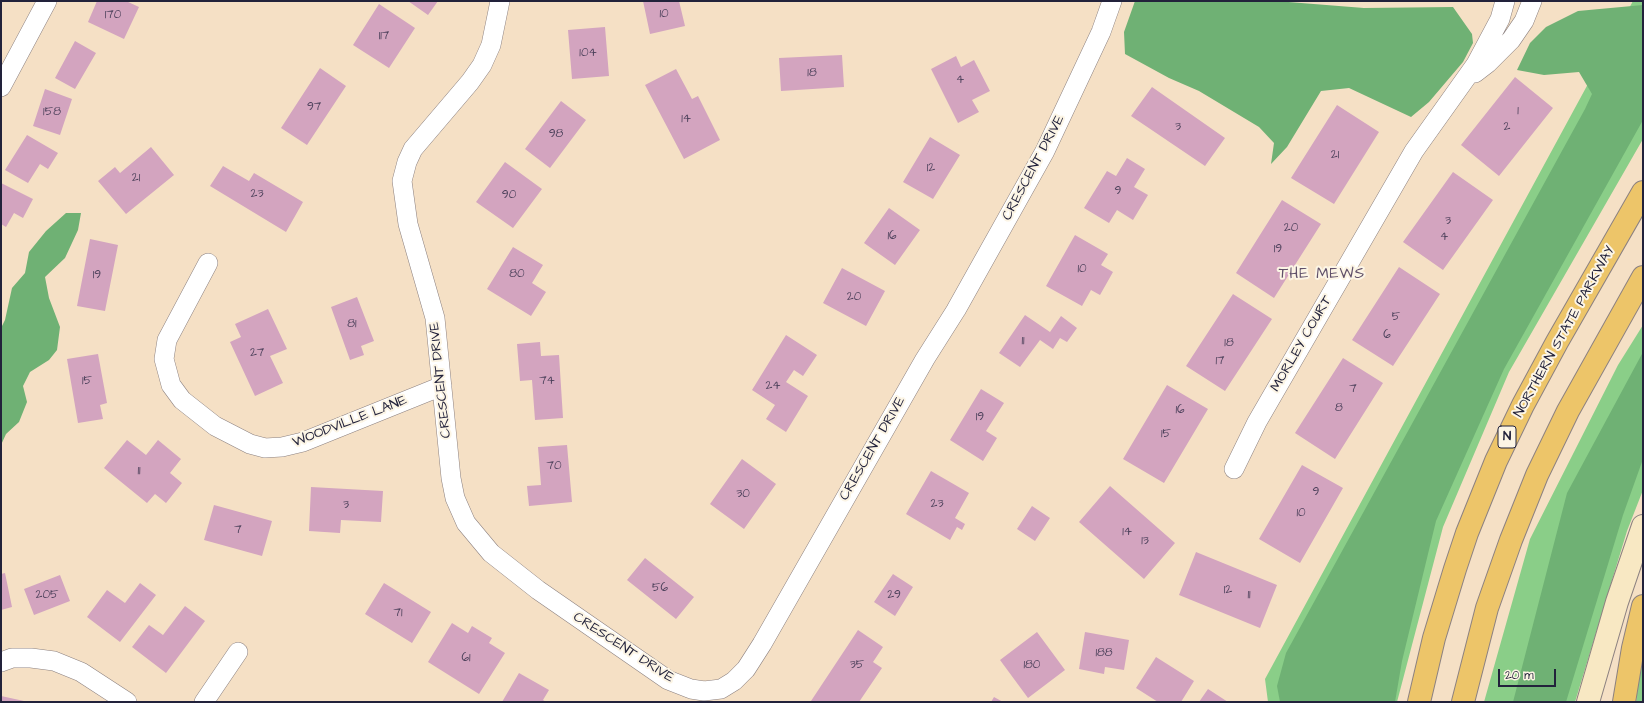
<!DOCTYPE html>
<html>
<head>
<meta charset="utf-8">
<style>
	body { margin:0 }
	#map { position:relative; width:1644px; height:703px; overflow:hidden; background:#f5e0c5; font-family:"Architects Daughter",sans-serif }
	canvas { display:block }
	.frame { position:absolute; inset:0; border:2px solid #22223b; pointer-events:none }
	.scale { position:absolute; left:1498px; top:669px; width:58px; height:18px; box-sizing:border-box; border:2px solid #22223b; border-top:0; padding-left:5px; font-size:12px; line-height:14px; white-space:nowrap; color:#22223b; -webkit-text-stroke:3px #fcf5e5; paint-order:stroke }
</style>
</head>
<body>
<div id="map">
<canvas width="1644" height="703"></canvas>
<div class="frame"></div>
<div class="scale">20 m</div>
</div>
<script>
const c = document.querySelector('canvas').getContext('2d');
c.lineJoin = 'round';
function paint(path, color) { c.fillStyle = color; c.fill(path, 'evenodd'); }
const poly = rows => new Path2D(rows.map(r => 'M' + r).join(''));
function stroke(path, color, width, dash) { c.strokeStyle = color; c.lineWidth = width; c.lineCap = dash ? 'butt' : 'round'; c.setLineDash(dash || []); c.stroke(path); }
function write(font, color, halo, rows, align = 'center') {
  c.font = font + ' "Architects Daughter",sans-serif'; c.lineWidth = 4; c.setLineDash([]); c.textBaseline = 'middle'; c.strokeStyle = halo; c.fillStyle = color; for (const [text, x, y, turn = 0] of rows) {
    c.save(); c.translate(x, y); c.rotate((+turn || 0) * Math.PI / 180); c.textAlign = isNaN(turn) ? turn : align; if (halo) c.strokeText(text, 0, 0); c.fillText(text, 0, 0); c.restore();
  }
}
const green = poly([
	[1633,1,1643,1,1643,139,1509,372,1443,527,1397,702,1268,702,1265,679],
	[1643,325,1643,490,1627,531,1575,702,1484,702,1530,539,1618,365],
	[1643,641,1643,702,1636,702]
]);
const forest = poly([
	[1135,1,1276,1,1364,8,1453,7,1472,34,1473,43,1463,62,1429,102,1411,117,1349,88,1321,91,1287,147,1271,164,1274,143,1259,127,1199,91,1169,78,1125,54,1124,32],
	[1643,5,1643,120,1504,369,1436,521,1402,661,1395,702,1280,702,1277,686,1286,653,1585,109,1592,94,1579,72,1544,75,1517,70,1530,43,1546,27,1578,11],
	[66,213,81,213,78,230,65,258,45,277,49,298,60,327,57,350,49,360,30,372,23,386,27,402,19,422,6,434,1,445,1,328,5,320,12,288,25,273,29,252,46,231],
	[1643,352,1643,459,1623,515,1566,702,1513,702,1567,493]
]);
const building = poly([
	[97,1,126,1,139,7,124,39,88,22],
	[408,1,438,1,428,15],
	[643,1,679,1,685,26,650,34],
	[379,4,415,28,389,68,353,45],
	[605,27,609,76,572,79,568,30],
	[75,41,96,53,75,89,55,78],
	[842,55,844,87,781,91,779,58],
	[956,56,961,67,974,60,990,91,972,100,979,112,958,123,931,69],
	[320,68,346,86,307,145,281,128],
	[676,69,692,99,698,96,720,140,684,159,645,85],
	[1515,77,1553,108,1499,176,1461,145],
	[1152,87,1225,138,1205,166,1131,116],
	[45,89,72,99,60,135,33,126],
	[561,101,586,120,550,168,525,149],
	[1337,105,1379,132,1334,204,1291,178],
	[27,135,58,153,48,169,40,164,28,183,5,170],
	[930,137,960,155,933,199,903,182],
	[151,147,174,175,126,214,98,181,115,167,120,173],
	[1127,158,1145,169,1134,187,1148,195,1133,220,1117,210,1109,223,1084,208,1107,171,1116,176],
	[505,162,542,189,513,228,476,202],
	[223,166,249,181,254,173,303,202,286,232,210,186],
	[1453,172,1493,200,1443,270,1403,242],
	[1,183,33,199,23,218,14,213,6,227,1,224],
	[1282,200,1321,224,1274,298,1236,273],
	[889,208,920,230,895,265,864,243],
	[1075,235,1108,254,1101,265,1113,272,1100,295,1091,290,1082,306,1046,286],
	[90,239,118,245,105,311,77,306],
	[513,247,543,265,532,283,546,292,531,316,487,289],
	[1399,267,1440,294,1393,366,1352,340],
	[842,268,885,291,866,326,823,303],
	[1233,294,1272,319,1225,391,1186,366],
	[357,297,374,341,361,346,364,355,350,360,331,307],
	[268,309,287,349,270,356,283,383,255,396,230,342,241,337,235,324],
	[1025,315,1050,332,1061,316,1077,328,1067,342,1060,338,1053,349,1040,340,1020,367,999,353],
	[786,335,817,355,803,376,794,370,786,382,808,396,786,432,766,419,775,405,752,390],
	[540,342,541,356,559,355,563,418,535,420,532,380,520,381,517,344],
	[98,354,107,403,100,405,103,419,78,423,67,359],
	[1343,358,1383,383,1335,459,1295,433],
	[1167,385,1208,409,1164,483,1123,459],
	[981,389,1004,403,986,431,997,438,983,461,950,440],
	[127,440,146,455,158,440,181,459,170,473,182,483,166,503,155,494,147,503,104,468],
	[567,445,572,502,529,506,527,486,541,485,538,447],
	[742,459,776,484,744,529,710,504],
	[1302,465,1343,488,1300,563,1259,539],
	[931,471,969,493,955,518,965,524,962,530,957,527,950,540,906,514],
	[1110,486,1175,543,1144,579,1079,522],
	[311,487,383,491,381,522,341,520,340,533,309,531],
	[214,505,272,521,262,556,204,540],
	[1032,506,1050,518,1035,541,1017,529],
	[1196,552,1277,585,1260,628,1179,595],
	[645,558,694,597,676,619,627,580],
	[5,573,12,607,1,610,1,574],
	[893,574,913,587,895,616,874,602],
	[60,575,70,601,34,615,24,589],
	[140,583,156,595,120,642,87,617,107,590,125,603],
	[384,583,431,612,412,643,365,614],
	[185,606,205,621,166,673,132,647,149,625,163,635],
	[452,623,468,633,472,626,492,638,489,643,505,653,479,694,428,662],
	[858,630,883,647,873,662,882,668,859,702,813,702,811,701],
	[1037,632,1065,670,1028,698,1000,660],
	[1085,632,1129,640,1124,670,1105,667,1104,674,1079,669],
	[1156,657,1194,681,1181,702,1158,702,1136,688],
	[519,673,549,690,543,700,546,702,502,702],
	[1208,689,1228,702,1199,702],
	[1,696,24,701,24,702,1,702],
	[994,697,1003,702,991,702]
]);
const minor = poly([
	[500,1,491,45,482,65,470,82,413,149,407,162,402,181,408,224,435,318,451,478,455,498,466,523,491,553,538,590,668,680,691,689,704,691,721,689,734,681,746,669,762,644,925,359,956,310,1045,151,1101,32,1112,1],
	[1475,73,1488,63,1511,40,1524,21,1532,1],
	[1,87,47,1],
	[208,263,167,340,164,359,171,385,182,400,215,426,250,444,265,448,282,447,303,442,442,386],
	[1234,469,1257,422,1414,151,1476,64,1500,19,1505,1],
	[1,662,12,658,31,658,54,661,81,672,127,702],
	[204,702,238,652]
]);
const secondary = poly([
	[1588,702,1617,602,1643,526]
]);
const motorway = poly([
	[1419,702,1434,638,1455,569,1467,533,1496,461,1523,405,1557,342,1643,192],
	[1463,702,1487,608,1511,540,1537,475,1568,411,1643,277],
	[1624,702,1633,648,1643,606]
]);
const numberNames = [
	["10",664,14],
	["170",113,15],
	["117",384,36],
	["104",588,53],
	["18",812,73],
	["4",960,80],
	["97",314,107],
	["1",1518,111],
	["158",52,112],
	["14",686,119],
	["3",1178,127],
	["2",1507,127],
	["98",556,134],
	["21",1335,155],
	["12",931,168],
	["21",136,178],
	["9",1118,191],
	["23",257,194],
	["90",509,195],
	["3",1448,221],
	["20",1291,228],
	["16",892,236],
	["4",1444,237],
	["19",1278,249],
	["10",1082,269],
	["80",517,274],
	["19",97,275],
	["20",854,297],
	["5",1396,317],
	["81",352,324],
	["6",1387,335],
	["11",1023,341],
	["18",1229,343],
	["27",257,353],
	["17",1220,361],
	["15",87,381],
	["74",547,381],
	["24",773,386],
	["7",1353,389],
	["8",1339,408],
	["16",1180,410],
	["19",980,417],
	["15",1166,434],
	["70",554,466],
	["11",139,471],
	["9",1316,492],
	["30",743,494],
	["23",937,504],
	["3",346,505],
	["10",1301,513],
	["7",238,530],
	["14",1127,532],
	["13",1145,541],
	["56",660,588],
	["12",1228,590],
	["205",47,595],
	["29",894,595],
	["11",1249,595],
	["71",398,613],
	["188",1104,653],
	["61",466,658],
	["35",857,665],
	["180",1032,665]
];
const shields = [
	[1507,437,18]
];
const shieldNames = [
	["N",1507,437]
];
const streetNames = [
	["CRESCENT DRIVE",1034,168,-62],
	["NORTHERN STATE PARKWAY",1565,332,-61],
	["MORLEY COURT",1302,344,-60],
	["CRESCENT DRIVE",441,380,-96],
	["WOODVILLE LANE",350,422,-21],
	["CRESCENT DRIVE",873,449,-60],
	["CRESCENT DRIVE",623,648,33]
];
const neighbourhoodNames = [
	["THE MEWS",1322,275]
];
paint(green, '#8ace88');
paint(forest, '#6fb174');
paint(building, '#d3a4bf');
stroke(minor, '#8c8180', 20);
stroke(secondary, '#8c8180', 24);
stroke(motorway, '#8c8180', 24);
stroke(minor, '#fff', 19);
stroke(secondary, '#f8e8c3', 22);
stroke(motorway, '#edc569', 22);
write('12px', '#4e425c', null, numberNames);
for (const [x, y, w] of shields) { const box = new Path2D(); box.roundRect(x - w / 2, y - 11, w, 22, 3); c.fillStyle = '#fcf5e5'; c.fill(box); stroke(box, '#22223b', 1); }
write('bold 13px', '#22223b', null, shieldNames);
write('14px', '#22223b', '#fcf5e5', streetNames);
c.letterSpacing = '1px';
write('15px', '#605069', '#fcf5e5', neighbourhoodNames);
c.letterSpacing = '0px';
</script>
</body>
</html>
